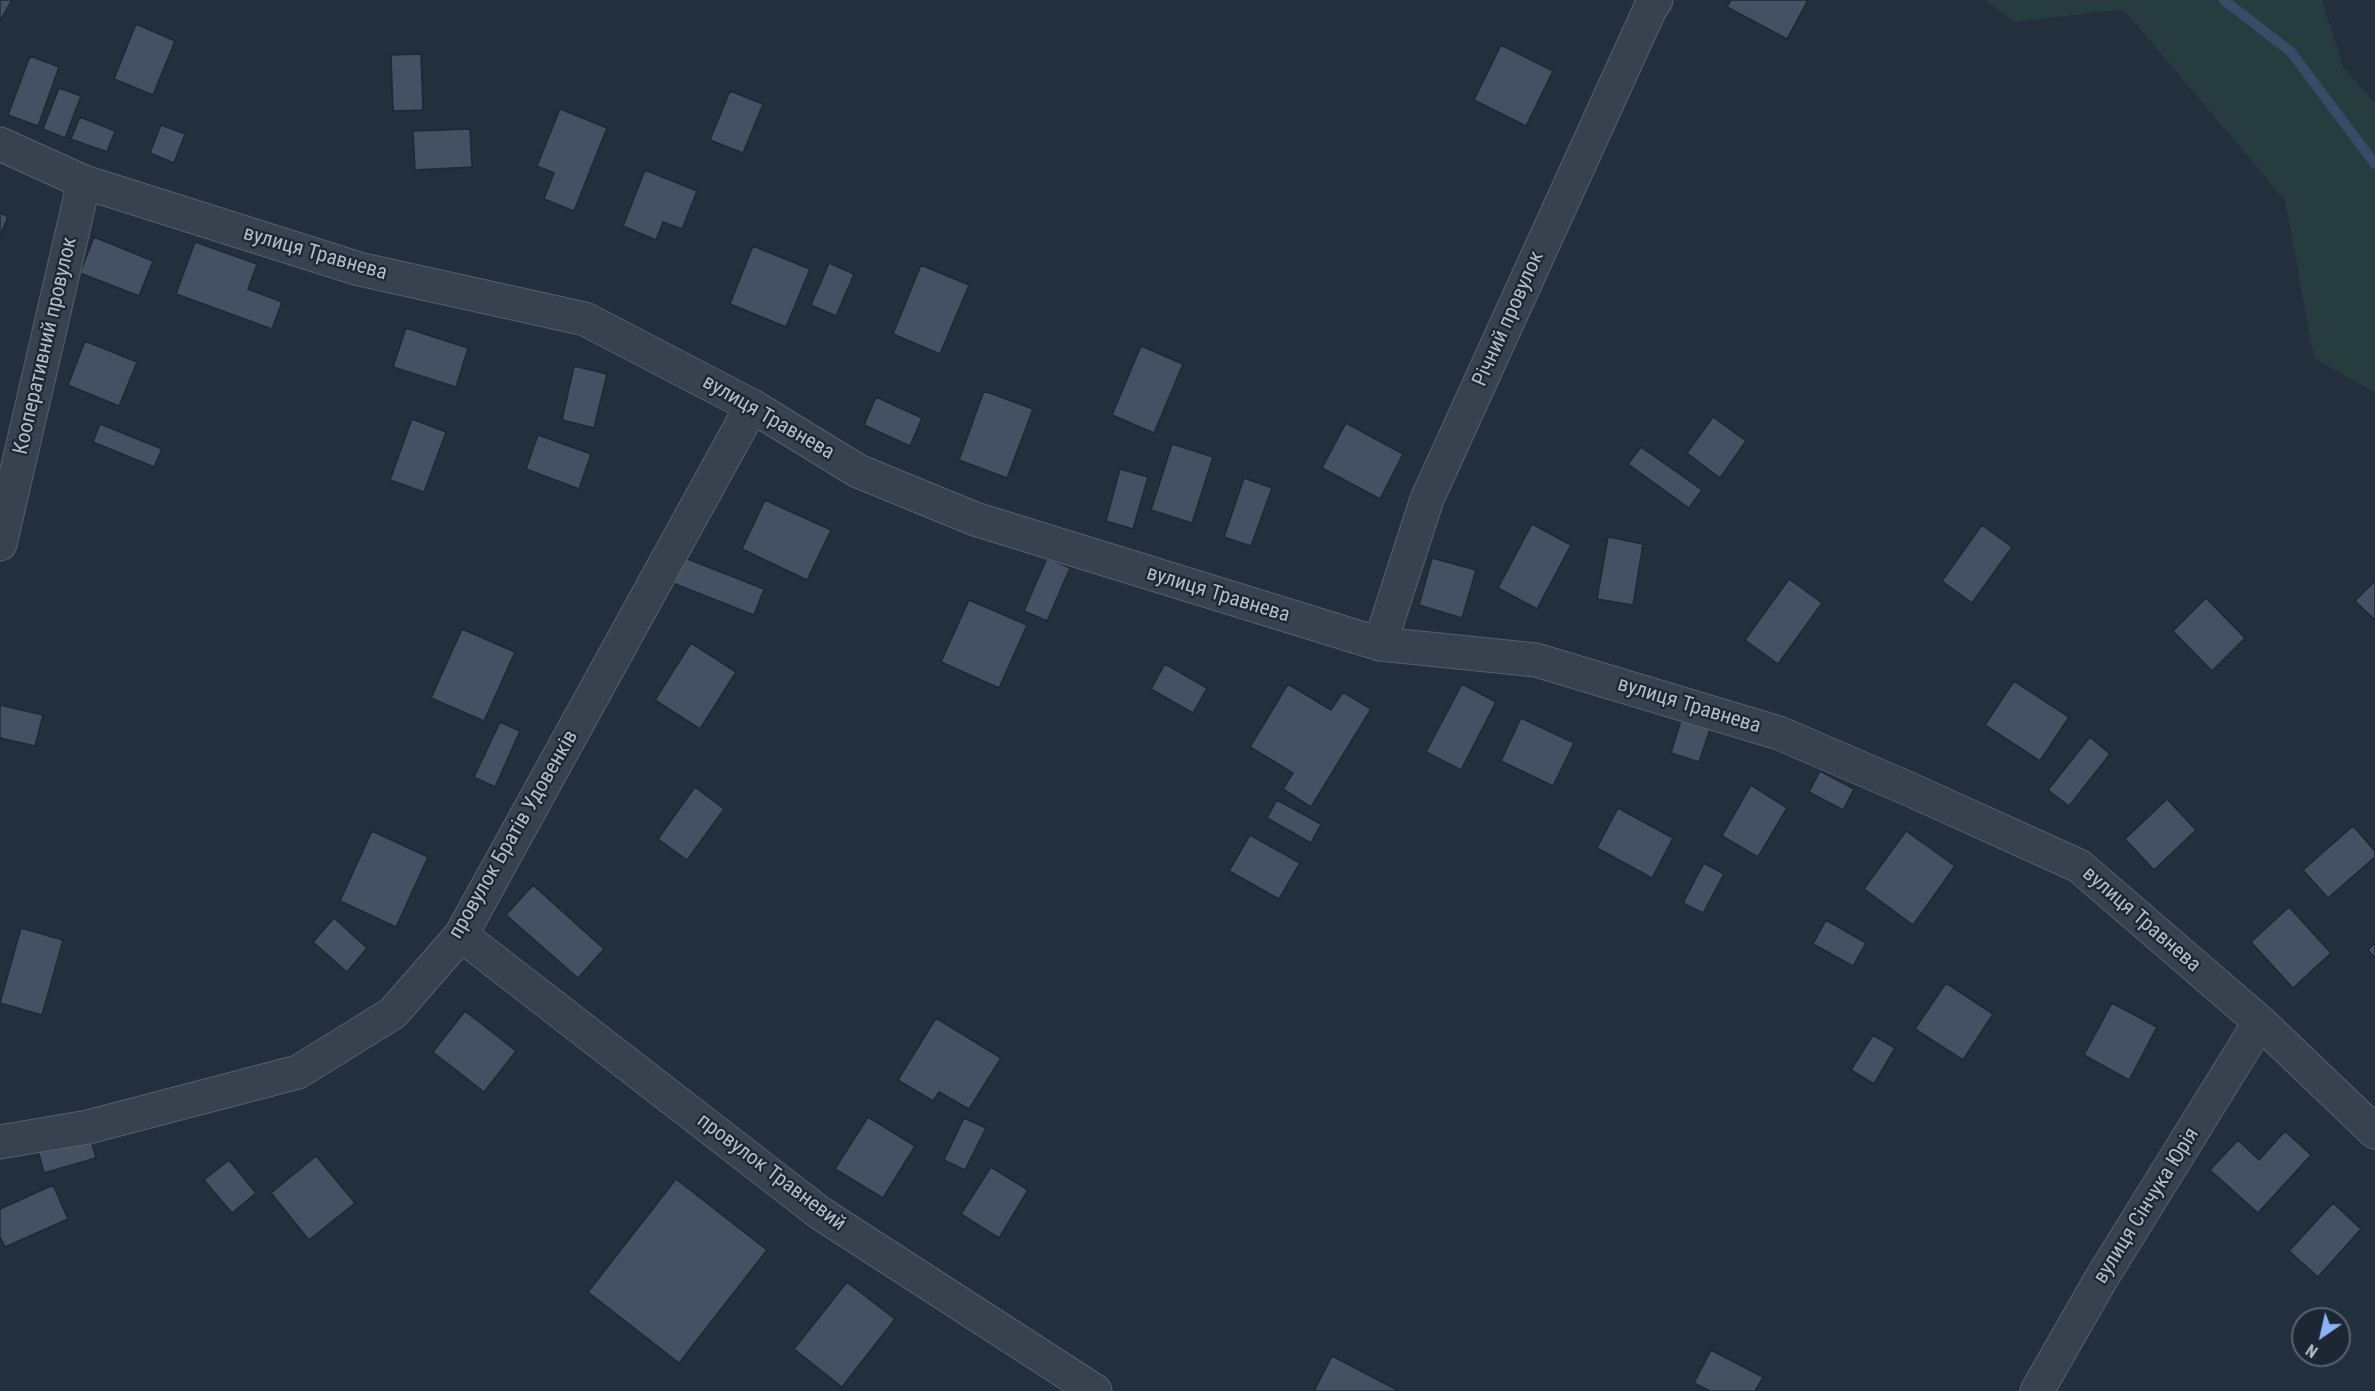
<!DOCTYPE html>
<html>
<head>
<meta charset="utf-8">
<style>
	body { margin:0 }
	#map { position:relative; width:2375px; height:1391px; overflow:hidden; background:#242f3e; font-family:"Roboto Condensed",sans-serif }
	canvas { display:block }
	.north { position:absolute; left:2291px; top:1307px; width:60px; height:60px; box-sizing:border-box; background:#1d2633; border:2px solid #59626f; border-radius:50%; rotate:214deg; font-size:16px; font-weight:700; line-height:24px; text-align:center; color:#b4bcc9 }
	.north::after { content:''; display:block; margin:auto; width:21px; height:27px; background:#8ab4f8; clip-path:polygon(50% 0,100% 100%,50% 72%,0 100%) }
</style>
</head>
<body>
<div id="map">
<canvas width="2375" height="1391"></canvas>
<div class="north">N</div>
</div>
<script>
const c = document.querySelector('canvas').getContext('2d');
c.lineJoin = 'round';
function paint(path, color) { c.fillStyle = color; c.fill(path, 'evenodd'); }
const poly = rows => new Path2D(rows.map(r => 'M' + r).join(''));
function stroke(path, color, width, dash) { c.strokeStyle = color; c.lineWidth = width; c.lineCap = dash ? 'butt' : 'round'; c.setLineDash(dash || []); c.stroke(path); }
function write(font, color, halo, rows, align = 'center') {
  c.font = font + ' "Roboto Condensed",sans-serif'; c.lineWidth = 4.5; c.setLineDash([]); c.textBaseline = 'middle'; c.strokeStyle = halo; c.fillStyle = color; for (const [text, x, y, turn = 0] of rows) {
    c.save(); c.translate(x, y); c.rotate((+turn || 0) * Math.PI / 180); c.textAlign = isNaN(turn) ? turn : align; if (halo) c.strokeText(text, 0, 0); c.fillText(text, 0, 0); c.restore();
  }
}
const green = poly([
	[1985,0,2322,0,2343,67,2375,103,2375,393,2314,358,2285,200,2123,9,2015,22]
]);
const stream = poly([
	[2224,0,2291,52,2375,164]
]);
const building = poly([
	[0,0,12,0,0,21,0,0],
	[1731,0,1808,0,1787,39,1727,7,1731,0],
	[136,24,175,41,153,95,114,79,136,24],
	[1501,45,1553,71,1526,126,1474,100,1501,45],
	[421,54,423,110,393,111,391,55,421,54],
	[30,56,59,67,38,126,8,115,30,56],
	[59,88,81,96,65,138,43,129,59,88],
	[730,91,763,104,743,153,710,140,730,91],
	[560,109,607,128,574,211,544,199,554,173,537,166,560,109],
	[80,117,115,131,107,152,71,139,80,117],
	[161,125,185,134,174,163,150,153,161,125],
	[470,129,472,167,415,170,413,131,470,129],
	[645,170,697,191,682,229,663,222,656,240,623,226,645,170],
	[0,213,8,217,0,236,0,213],
	[94,237,153,261,139,296,80,273,94,237],
	[195,242,257,264,248,289,282,302,272,329,176,294,195,242],
	[753,246,810,269,786,327,730,304,753,246],
	[829,263,854,274,836,316,811,305,829,263],
	[921,265,969,285,940,354,893,334,921,265],
	[406,328,468,348,456,387,393,367,406,328],
	[85,341,137,362,119,406,68,385,85,341],
	[1141,346,1183,364,1154,433,1112,415,1141,346],
	[574,366,607,374,594,428,562,420,574,366],
	[984,391,1033,409,1007,478,959,460,984,391],
	[876,397,922,418,910,446,864,425,876,397],
	[1713,417,1746,441,1720,478,1687,453,1713,417],
	[412,419,446,432,424,492,390,480,412,419],
	[1346,423,1403,454,1380,499,1322,468,1346,423],
	[100,424,162,449,154,467,93,442,100,424],
	[538,435,591,454,579,489,526,469,538,435],
	[1172,444,1213,457,1192,523,1151,510,1172,444],
	[1641,447,1702,490,1689,508,1628,464,1641,447],
	[1120,469,1148,477,1133,529,1106,521,1120,469],
	[1244,478,1272,488,1251,546,1224,537,1244,478],
	[765,500,831,530,807,580,742,549,765,500],
	[1532,524,1571,545,1537,609,1498,588,1532,524],
	[1982,525,2012,547,1972,603,1942,581,1982,525],
	[1608,537,1643,544,1633,605,1597,599,1608,537],
	[680,556,764,589,754,615,670,582,680,556],
	[1047,558,1070,568,1047,621,1024,611,1047,558],
	[1432,558,1476,570,1462,618,1419,605,1432,558],
	[1789,579,1822,603,1778,664,1745,640,1789,579],
	[2375,581,2375,620,2355,601,2375,581],
	[2206,598,2245,638,2212,671,2173,631,2206,598],
	[969,600,1027,625,999,688,941,662,969,600],
	[462,629,515,652,484,721,431,698,462,629],
	[691,643,736,672,700,729,655,700,691,643],
	[1165,664,1207,688,1193,713,1151,689,1165,664],
	[2014,681,2069,717,2040,761,1985,725,2014,681],
	[1288,684,1331,710,1343,692,1371,709,1311,807,1283,789,1293,773,1250,747,1288,684],
	[1462,684,1496,702,1461,770,1426,752,1462,684],
	[0,705,43,715,35,746,0,738,0,705],
	[1521,718,1574,743,1553,786,1501,761,1521,718],
	[1681,720,1710,729,1699,762,1671,753,1681,720],
	[500,722,520,731,495,787,474,777,500,722],
	[2090,737,2110,754,2069,806,2048,790,2090,737],
	[1820,771,1854,789,1843,810,1809,792,1820,771],
	[1751,785,1787,808,1758,857,1722,836,1751,785],
	[695,787,724,809,687,860,658,839,695,787],
	[2167,799,2196,830,2154,870,2125,839,2167,799],
	[1277,800,1321,824,1311,843,1267,818,1277,800],
	[1618,808,1673,838,1652,878,1597,848,1618,808],
	[2353,826,2375,851,2375,857,2328,898,2303,870,2353,826],
	[372,831,428,857,396,927,340,901,372,831],
	[1906,831,1955,866,1913,925,1864,889,1906,831],
	[1250,835,1300,863,1279,899,1229,871,1250,835],
	[1704,863,1724,874,1703,913,1683,903,1704,863],
	[533,885,604,949,578,978,506,915,533,885],
	[2289,907,2331,953,2293,988,2251,942,2289,907],
	[334,918,367,948,347,972,313,942,334,918],
	[1826,920,1866,943,1853,966,1813,944,1826,920],
	[21,928,63,940,42,1015,0,1003,21,928],
	[2375,943,2375,958,2368,950,2375,943],
	[1946,983,1993,1014,1963,1060,1915,1029,1946,983],
	[2112,1003,2157,1027,2129,1080,2084,1055,2112,1003],
	[465,1011,516,1051,484,1092,433,1052,465,1011],
	[936,1018,1001,1058,969,1109,939,1092,933,1101,898,1080,936,1018],
	[1873,1035,1895,1048,1874,1084,1851,1070,1873,1035],
	[868,1117,915,1146,883,1198,835,1169,868,1117],
	[964,1118,986,1128,965,1170,944,1160,964,1118],
	[2285,1131,2311,1155,2258,1213,2210,1170,2238,1140,2259,1160,2285,1131],
	[90,1136,96,1158,44,1173,38,1151,90,1136],
	[316,1156,355,1203,309,1240,271,1193,316,1156],
	[229,1160,256,1193,232,1213,204,1180,229,1160],
	[991,1167,1028,1190,999,1238,961,1214,991,1167],
	[676,1179,767,1250,679,1363,588,1292,676,1179],
	[53,1185,68,1219,5,1247,0,1237,0,1209,53,1185],
	[2333,1203,2361,1229,2318,1277,2289,1251,2333,1203],
	[847,1282,895,1319,842,1387,794,1349,847,1282],
	[1711,1350,1763,1377,1755,1391,1710,1391,1694,1383,1711,1350],
	[1332,1356,1399,1391,1314,1391,1332,1356]
]);
const minor = poly([
	[0,144,84,182,359,269,585,319,752,406,858,471,975,519,1380,644,1536,660,1779,733,1909,789,2079,866,2260,1022,2375,1132],
	[0,544,84,182],
	[1380,644,1427,499,1650,9,1656,0],
	[461,935,820,1213,1095,1391],
	[0,1142,88,1127,298,1072,393,1013,461,935,752,406],
	[2037,1391,2101,1279,2260,1022]
]);
const streetNames = [
	["вулиця Травнева",315,254,16],
	["Річний провулок",1509,319,-66],
	["Кооперативний провулок",46,346,-77],
	["вулиця Травнева",768,418,30],
	["вулиця Травнева",1218,595,17],
	["вулиця Травнева",1689,706,17],
	["провулок Братів Удовенків",514,835,-60],
	["вулиця Травнева",2141,920,41],
	["провулок Травневий",771,1173,37],
	["вулиця Сінчука Юрія",2147,1206,-58]
];
paint(green, '#263c3f');
stroke(stream, '#394c67', 10);
paint(building, '#455162');
stroke(building, '#1f2835', 1.5);
stroke(minor, '#565f6c', 35);
stroke(minor, '#38414e', 33);
write('21px', '#b4bcc9', '#1d2633', streetNames);
</script>
</body>
</html>
